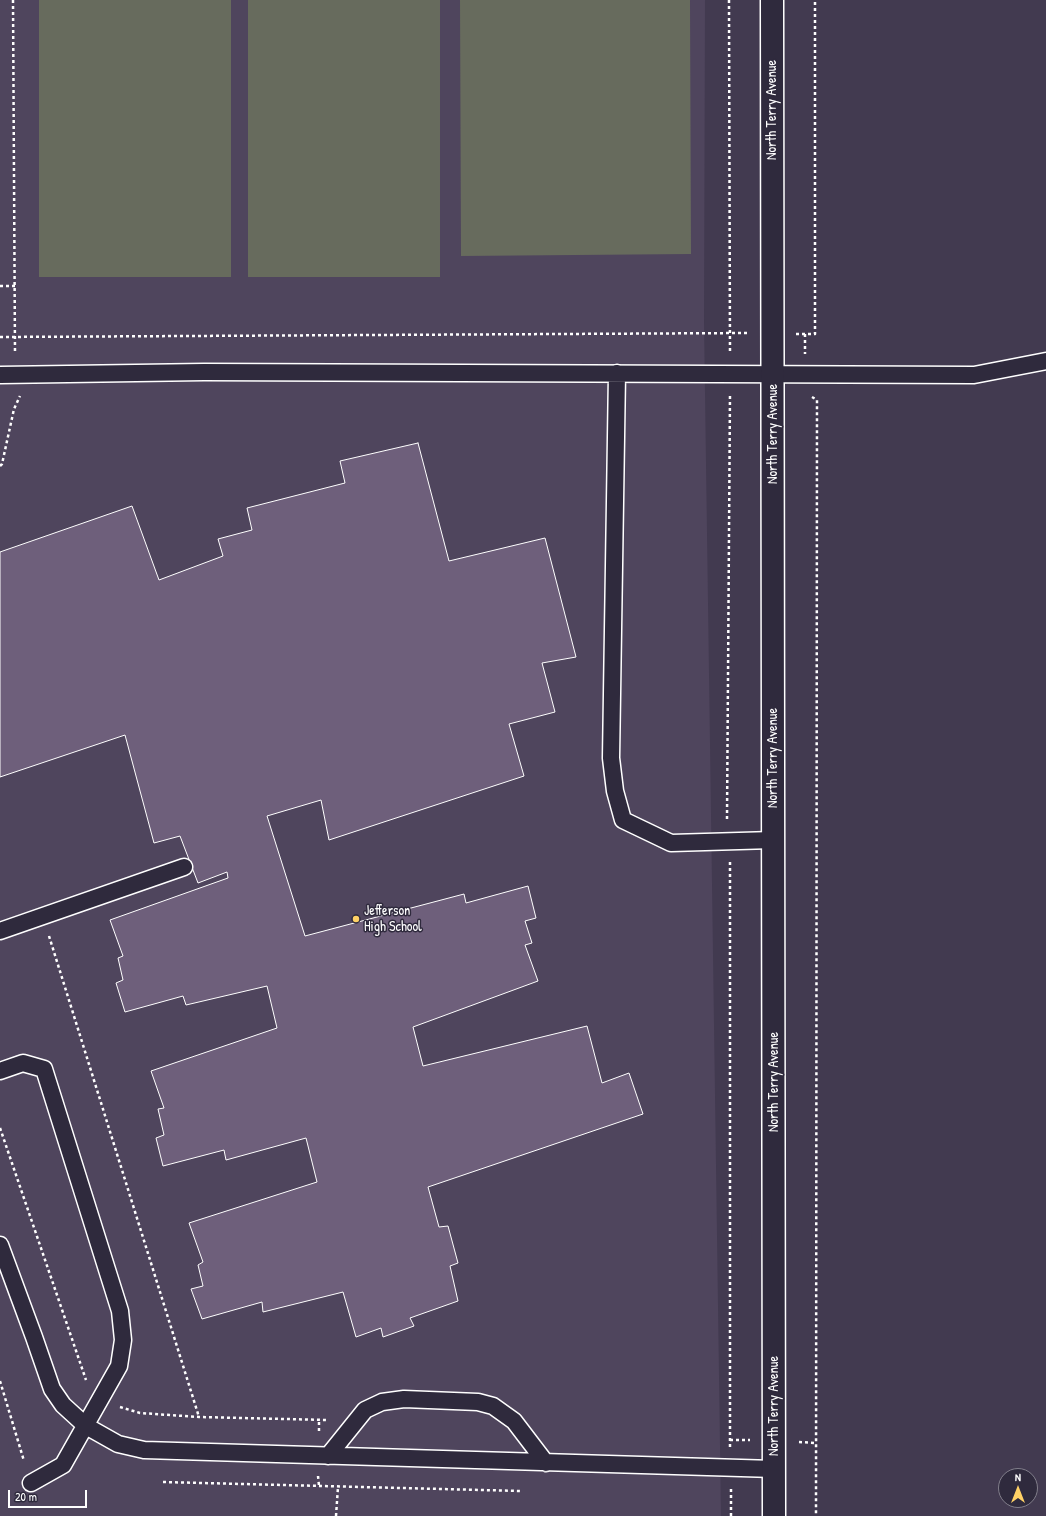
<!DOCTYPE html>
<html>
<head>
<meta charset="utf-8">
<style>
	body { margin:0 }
	#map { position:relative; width:1046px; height:1516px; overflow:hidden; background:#423a50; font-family:"Patrick Hand",sans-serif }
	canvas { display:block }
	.north { position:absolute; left:998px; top:1468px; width:40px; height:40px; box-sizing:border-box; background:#2f2a3d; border:1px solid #827f8b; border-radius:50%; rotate:0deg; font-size:11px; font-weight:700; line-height:16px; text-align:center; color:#fff }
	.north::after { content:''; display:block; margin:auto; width:14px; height:18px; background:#ffd166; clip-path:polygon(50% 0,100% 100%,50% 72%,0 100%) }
	.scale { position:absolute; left:8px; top:1490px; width:79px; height:18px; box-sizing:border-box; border:2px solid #fff; border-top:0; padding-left:5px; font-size:12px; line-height:14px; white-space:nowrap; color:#fff; -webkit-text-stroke:3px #2f2a3d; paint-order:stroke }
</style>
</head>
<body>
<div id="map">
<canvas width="1046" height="1516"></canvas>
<div class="north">N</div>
<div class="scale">20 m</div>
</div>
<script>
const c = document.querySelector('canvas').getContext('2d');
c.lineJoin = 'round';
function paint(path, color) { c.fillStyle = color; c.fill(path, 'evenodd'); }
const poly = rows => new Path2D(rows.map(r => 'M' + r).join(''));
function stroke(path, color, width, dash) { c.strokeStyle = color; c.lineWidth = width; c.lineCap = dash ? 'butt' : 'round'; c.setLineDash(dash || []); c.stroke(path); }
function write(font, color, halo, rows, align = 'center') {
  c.font = font + ' "Patrick Hand",sans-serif'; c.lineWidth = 3; c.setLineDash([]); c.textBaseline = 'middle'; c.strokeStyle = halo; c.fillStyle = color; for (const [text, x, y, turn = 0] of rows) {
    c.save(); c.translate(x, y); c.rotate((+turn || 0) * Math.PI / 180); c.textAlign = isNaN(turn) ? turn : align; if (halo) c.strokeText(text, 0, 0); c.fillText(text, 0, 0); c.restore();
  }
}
const built = poly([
	[0,0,705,0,704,322,721,1516,0,1516]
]);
const green = poly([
	[39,0,231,0,231,277,39,277],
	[248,0,440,0,440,277,248,277],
	[460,0,690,0,691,254,461,256]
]);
const building = poly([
	[418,443,449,561,545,538,576,657,542,663,555,712,509,724,524,776,329,840,321,800,267,816,305,936,464,894,466,903,528,886,536,918,525,921,532,943,525,945,538,981,413,1027,423,1066,587,1026,602,1083,629,1073,643,1114,428,1187,439,1227,448,1226,458,1263,450,1266,458,1301,410,1318,414,1326,383,1337,381,1328,356,1337,343,1292,263,1312,262,1302,202,1319,191,1289,203,1286,198,1265,203,1262,189,1223,317,1182,306,1138,226,1160,224,1150,163,1166,156,1138,164,1135,158,1109,164,1108,151,1071,277,1028,267,986,186,1005,183,996,125,1012,116,983,123,980,118,958,123,956,110,920,228,878,227,872,198,883,180,836,154,843,125,735,0,777,0,552,132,506,159,580,223,556,218,539,252,530,247,508,345,483,340,461,418,443]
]);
const path = poly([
	[13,0,15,353],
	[729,0,730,353],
	[0,286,15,286],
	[796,334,815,334,815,0],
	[805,334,805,354],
	[0,337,747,333],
	[812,397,817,400,816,1516],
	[0,466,2,464,14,409,20,396],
	[727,819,730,394],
	[730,862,730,1447],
	[49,936,199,1417],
	[0,1128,86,1380],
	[0,1381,24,1461],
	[120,1407,140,1413,199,1417,328,1420],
	[319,1431,319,1420],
	[730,1440,750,1440],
	[799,1442,816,1443],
	[318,1476,319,1486],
	[163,1482,521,1491],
	[336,1516,338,1487],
	[731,1516,731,1488]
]);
const lane = poly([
	[617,373,611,758,615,791,623,820,671,843,773,840],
	[0,375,204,372,974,375,1046,361],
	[0,931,184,867],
	[0,1071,23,1063,44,1069,120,1311,123,1340,119,1366,63,1465,31,1483],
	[0,1245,34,1337,52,1389,63,1405,86,1426,118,1444,144,1450,774,1469],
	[328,1456,365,1410,382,1402,404,1399,478,1402,493,1406,514,1421,546,1463]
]);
const street = poly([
	[772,0,774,1516]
]);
const markers = [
	[356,919,4,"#ffd166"]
];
const streetNames = [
	["North Terry Avenue",772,110,-90],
	["North Terry Avenue",773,434,-90],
	["North Terry Avenue",773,758,-90],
	["North Terry Avenue",774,1082,-90],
	["North Terry Avenue",774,1406,-90]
];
const poiNames = [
	["Jefferson",364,911],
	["High School",364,927]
];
paint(built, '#4f455d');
paint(green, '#676b5d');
paint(building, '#6e5f7b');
stroke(building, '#fff', 1);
stroke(lane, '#fff', 19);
stroke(street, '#fff', 25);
stroke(path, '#fff', 2.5, [3, 3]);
stroke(lane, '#2f2a3d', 16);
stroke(street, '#2f2a3d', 22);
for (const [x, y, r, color] of markers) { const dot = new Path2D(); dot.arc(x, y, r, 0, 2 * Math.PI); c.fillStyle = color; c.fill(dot); stroke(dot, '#2f2a3d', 1.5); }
write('14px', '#fff', '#2f2a3d', streetNames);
write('14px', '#fff', '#2f2a3d', poiNames, 'left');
</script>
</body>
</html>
